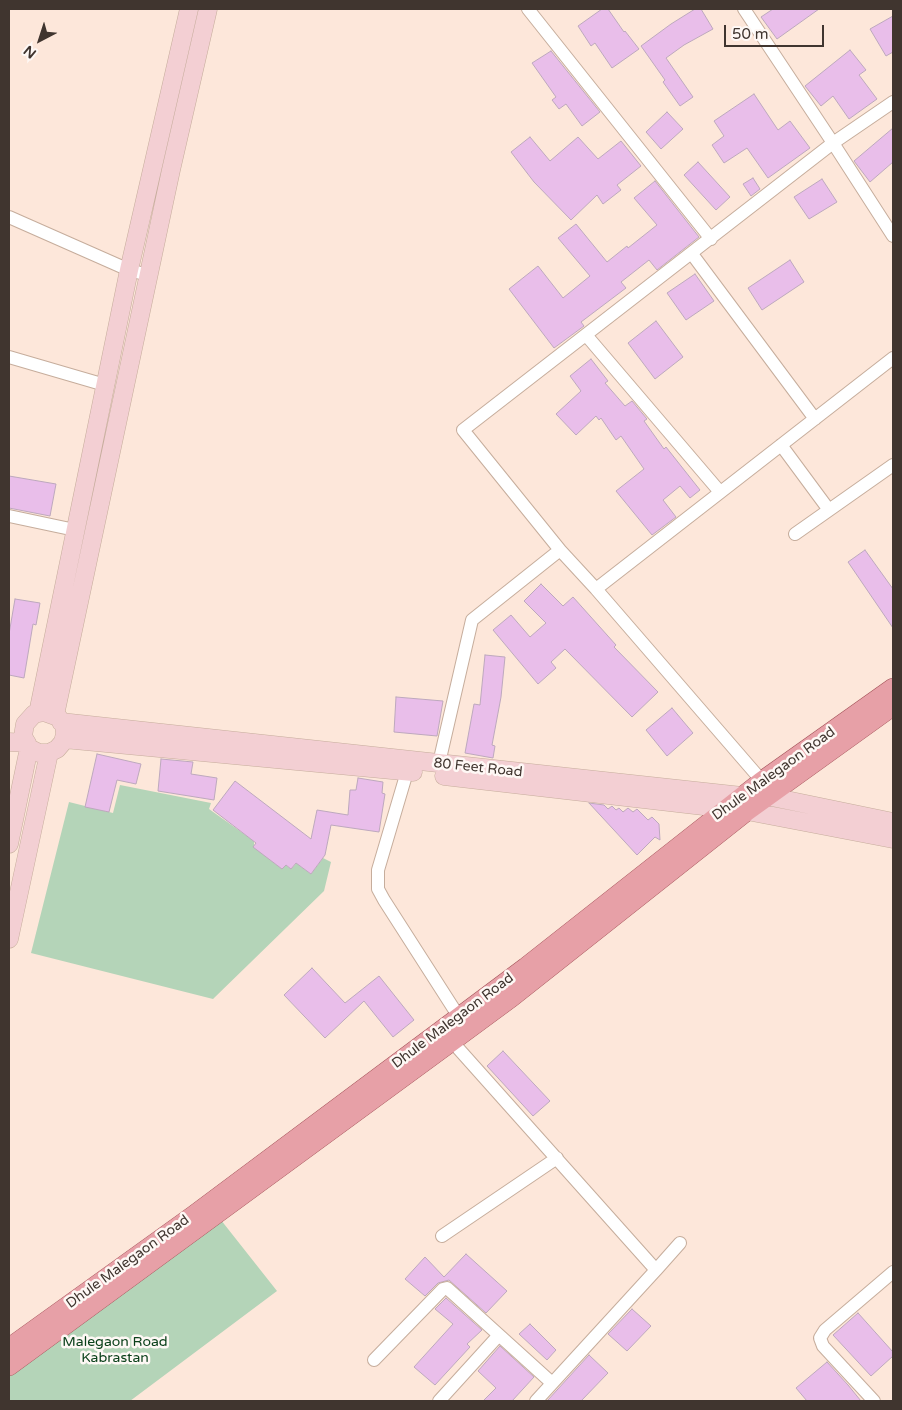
<!DOCTYPE html>
<html>
<head>
<meta charset="utf-8">
<style>
	body { margin:0 }
	#map { position:relative; width:902px; height:1410px; overflow:hidden; background:#fde7da; font-family:"Varela Round",sans-serif }
	canvas { display:block }
	.frame { position:absolute; inset:0; border:10px solid #40352f; pointer-events:none }
	.north { position:absolute; left:15px; top:15px; width:50px; height:50px; -webkit-text-stroke:4px #fef8f5; paint-order:stroke; rotate:220deg; font-size:14px; font-weight:700; line-height:20px; text-align:center; color:#40352f }
	.north::after { content:''; display:block; margin:auto; width:18px; height:22px; background:#40352f; clip-path:polygon(50% 0,100% 100%,50% 72%,0 100%) }
	.scale { position:absolute; left:724px; top:25px; width:100px; height:22px; box-sizing:border-box; border:2px solid #40352f; border-top:0; padding-left:6px; font-size:15px; line-height:18px; white-space:nowrap; color:#40352f; -webkit-text-stroke:4px #fef8f5; paint-order:stroke }
</style>
</head>
<body>
<div id="map">
<canvas width="902" height="1410"></canvas>
<div class="frame"></div>
<div class="north">N</div>
<div class="scale">50 m</div>
</div>
<script>
const c = document.querySelector('canvas').getContext('2d');
c.lineJoin = 'round';
function paint(path, color) { c.fillStyle = color; c.fill(path, 'evenodd'); }
const poly = rows => new Path2D(rows.map(r => 'M' + r).join(''));
function stroke(path, color, width, dash) { c.strokeStyle = color; c.lineWidth = width; c.lineCap = dash ? 'butt' : 'round'; c.setLineDash(dash || []); c.stroke(path); }
function write(font, color, halo, rows, align = 'center') {
  c.font = font + ' "Varela Round",sans-serif'; c.lineWidth = 5; c.setLineDash([]); c.textBaseline = 'middle'; c.strokeStyle = halo; c.fillStyle = color; for (const [text, x, y, turn = 0] of rows) {
    c.save(); c.translate(x, y); c.rotate((+turn || 0) * Math.PI / 180); c.textAlign = isNaN(turn) ? turn : align; if (halo) c.strokeText(text, 0, 0); c.fillText(text, 0, 0); c.restore();
  }
}
const green = poly([
	[120,785,211,803,209,809,254,841,254,847,282,869,286,865,291,869,301,858,299,865,311,874,323,858,331,862,324,891,213,999,31,953,69,802,113,813],
	[217,1215,277,1291,130,1401,9,1401,9,1368]
]);
const building = poly([
	[602,9,608,9,624,32,625,31,639,49,612,68,595,43,591,46,578,26,602,9],
	[695,9,701,9,713,29,684,45,666,58,693,97,680,106,663,82,665,80,641,46,671,24,695,9],
	[773,9,819,9,777,39,761,17,773,9],
	[893,16,893,52,886,56,870,29,893,16],
	[850,50,866,70,859,75,877,99,849,119,833,96,821,106,805,86,850,50],
	[551,51,600,112,582,126,566,104,559,109,552,100,556,97,532,63,551,51],
	[754,94,778,130,790,121,810,148,768,178,747,148,724,163,712,145,724,136,714,121,754,94],
	[667,112,683,129,661,149,646,132,667,112],
	[893,128,893,162,870,182,854,161,893,128],
	[530,137,550,161,578,137,598,159,621,141,641,166,617,185,621,190,603,204,597,195,571,220,534,182,511,152,530,137],
	[698,162,730,197,716,210,684,175,698,162],
	[753,178,760,189,751,196,743,184,753,178],
	[822,179,837,202,809,219,794,197,822,179],
	[655,181,699,237,657,270,649,260,621,282,626,288,581,322,584,326,554,348,509,289,538,266,563,298,590,276,558,238,576,224,607,262,627,246,628,248,657,225,634,198,655,181],
	[790,260,804,282,762,310,748,288,790,260],
	[695,274,714,301,686,320,667,293,695,274],
	[656,321,683,357,655,379,628,343,656,321],
	[591,359,608,381,605,383,625,406,632,401,647,419,644,421,664,449,666,447,700,490,690,498,680,486,663,500,676,517,652,535,616,491,644,469,621,436,616,440,601,418,599,420,596,416,576,435,556,414,581,391,570,376,591,359],
	[9,476,56,484,50,516,9,508,9,476],
	[865,550,893,589,893,628,848,562,865,550],
	[541,584,563,606,573,597,616,645,614,647,658,692,632,717,565,649,551,662,556,668,538,684,493,630,511,615,530,637,546,623,524,601,541,584],
	[15,599,40,603,36,625,33,624,24,678,9,675,9,634,15,599],
	[485,655,505,657,501,697,492,745,495,746,493,758,465,753,474,704,480,705,485,655],
	[396,697,443,701,437,736,394,732,396,697],
	[672,708,693,733,667,756,646,730,672,708],
	[97,754,141,764,136,784,117,780,109,812,85,807,97,754],
	[161,759,193,762,191,774,217,778,214,800,158,791,161,759],
	[358,778,383,782,382,793,385,794,379,832,331,825,325,855,311,874,296,863,291,869,286,865,282,869,253,847,256,843,213,810,235,781,311,839,317,810,348,815,350,790,356,790,358,778],
	[589,803,604,805,608,809,612,806,616,810,619,808,623,812,628,808,633,812,637,809,648,820,652,817,659,824,660,840,655,837,637,855,589,803],
	[312,968,345,1003,379,976,414,1020,393,1037,364,1001,325,1038,284,995,312,968],
	[503,1051,550,1101,533,1116,487,1066,503,1051],
	[466,1254,507,1291,486,1313,449,1280,438,1283,425,1296,405,1279,425,1257,444,1277,466,1254],
	[446,1298,482,1330,467,1344,470,1347,435,1385,414,1367,453,1324,435,1309,446,1298],
	[632,1309,651,1326,627,1351,608,1334,632,1309],
	[858,1313,893,1352,893,1356,871,1376,833,1335,858,1313],
	[530,1324,556,1350,547,1360,519,1334,530,1324],
	[500,1346,534,1377,512,1401,483,1401,496,1388,478,1371,500,1346],
	[589,1355,608,1373,581,1401,547,1401,589,1355],
	[827,1362,848,1385,861,1401,807,1401,796,1388,827,1362]
]);
const street = poly([
	[528,9,711,239],
	[744,9,833,143,893,236],
	[9,217,129,270,148,275],
	[692,254,815,419],
	[586,335,720,492],
	[9,357,105,385],
	[781,445,829,510],
	[9,516,75,530],
	[795,534,893,465],
	[560,550,463,430,833,143,893,102],
	[596,589,762,781],
	[439,763,472,620,560,550,596,589,893,358],
	[407,772,378,870,378,889,384,900,459,1017],
	[448,1037,656,1270,536,1401],
	[442,1236,557,1158],
	[656,1270,680,1243],
	[374,1360,443,1289,447,1288,552,1383],
	[439,1401,499,1335],
	[874,1401,823,1346,820,1338,825,1330,893,1272]
]);
const secondary = poly([
	[38,713,129,270,189,9],
	[55,715,171,170,208,9],
	[61,722,742,796,767,796,893,822],
	[64,739,413,772],
	[9,742,27,743],
	[444,776,747,811,893,839],
	[9,844,29,748,23,736,25,724,34,714,44,712,58,717,64,725,65,734,63,742,57,749,49,753,39,753,29,748],
	[9,939,49,753]
]);
const primary = poly([
	[9,1348,194,1215,526,967,762,781,893,688],
	[9,1366,451,1042,512,997,747,811,893,706]
]);
const streetNames = [
	["80 Feet Road",478,768,6],
	["Dhule Malegaon Road",774,774,-36],
	["Dhule Malegaon Road",453,1021,-37],
	["Dhule Malegaon Road",128,1262,-36]
];
const parkNames = [
	["Malegaon Road",115,1342],
	["Kabrastan",115,1358]
];
paint(green, '#b4d4b8');
paint(building, '#e9beea');
stroke(building, '#bda8bd', 1);
stroke(street, '#c6ad9c', 14);
stroke(secondary, '#c6ad9c', 19);
stroke(primary, '#a25157', 20);
stroke(street, '#fff', 12);
stroke(secondary, '#f3cfd3', 18);
stroke(primary, '#e7a0a7', 19);
write('14px', '#40352f', '#fef8f5', streetNames);
write('14px', '#0a401a', '#fef8f5', parkNames);
</script>
</body>
</html>
